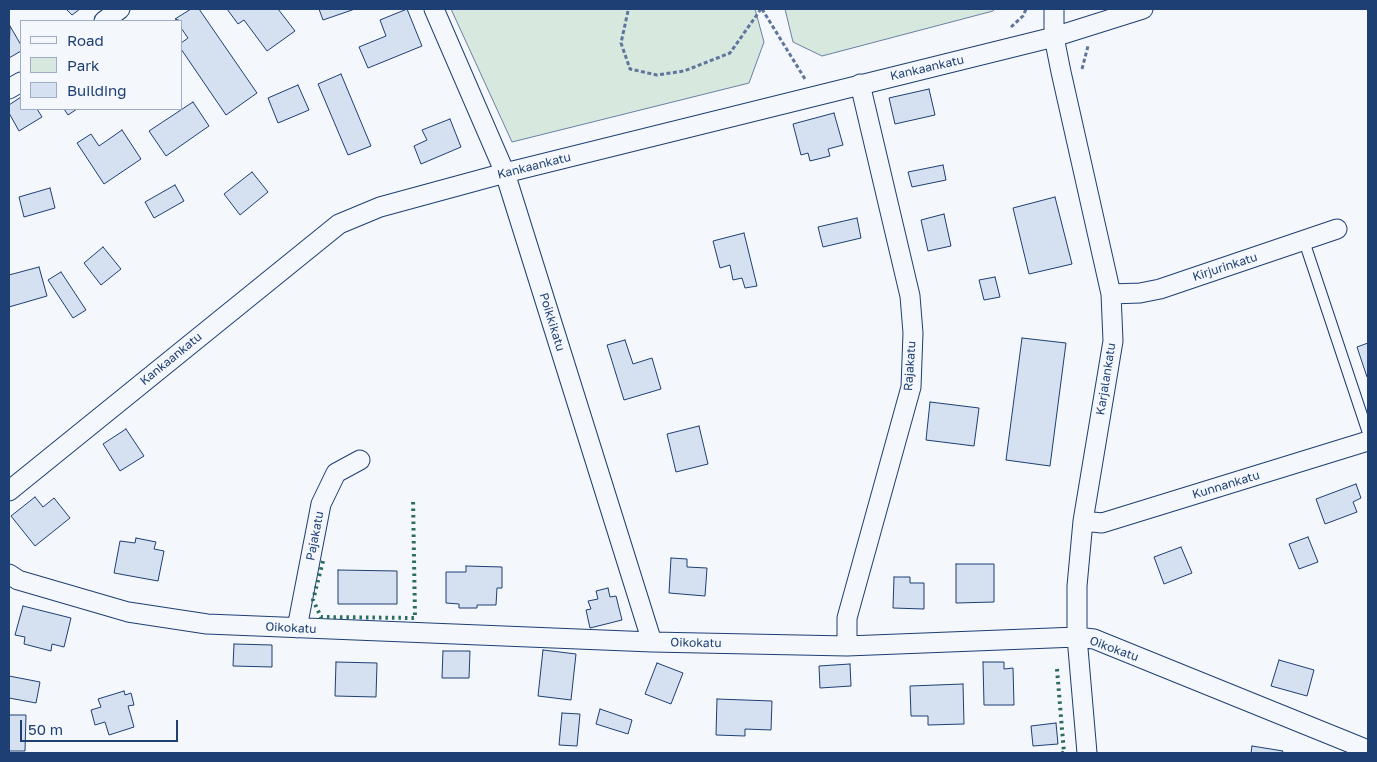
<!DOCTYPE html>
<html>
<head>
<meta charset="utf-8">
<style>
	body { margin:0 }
	#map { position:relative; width:1377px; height:762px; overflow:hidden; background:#f4f7fb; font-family:"Golos Text",sans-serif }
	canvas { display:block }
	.frame { position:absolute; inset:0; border:10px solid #1d3f73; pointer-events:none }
	.legend { position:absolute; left:20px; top:20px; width:162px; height:90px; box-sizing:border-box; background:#f4f7fb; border:1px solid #9eadc5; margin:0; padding:6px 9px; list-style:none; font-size:15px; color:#1d3f73 }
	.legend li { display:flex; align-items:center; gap:10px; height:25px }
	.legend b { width:25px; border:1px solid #9eadc5 }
	.scale { position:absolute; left:20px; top:720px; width:158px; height:22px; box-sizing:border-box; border:2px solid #1d3f73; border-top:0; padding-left:6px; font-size:15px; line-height:18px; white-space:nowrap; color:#1d3f73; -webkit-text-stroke:4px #f4f7fb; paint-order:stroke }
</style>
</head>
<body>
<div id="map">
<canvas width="1377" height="762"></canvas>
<div class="frame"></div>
<ul class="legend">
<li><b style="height:6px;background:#f4f7fb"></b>Road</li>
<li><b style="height:14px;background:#d7e8df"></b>Park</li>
<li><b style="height:14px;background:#d5e0f0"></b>Building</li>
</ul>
<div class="scale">50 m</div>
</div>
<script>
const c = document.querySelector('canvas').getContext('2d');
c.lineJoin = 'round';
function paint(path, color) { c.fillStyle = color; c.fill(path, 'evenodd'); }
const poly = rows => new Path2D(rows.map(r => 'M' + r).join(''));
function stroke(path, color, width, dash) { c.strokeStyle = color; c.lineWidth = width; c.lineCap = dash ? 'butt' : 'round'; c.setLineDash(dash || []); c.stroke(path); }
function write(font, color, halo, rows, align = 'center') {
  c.font = font + ' "Golos Text",sans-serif'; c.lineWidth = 4; c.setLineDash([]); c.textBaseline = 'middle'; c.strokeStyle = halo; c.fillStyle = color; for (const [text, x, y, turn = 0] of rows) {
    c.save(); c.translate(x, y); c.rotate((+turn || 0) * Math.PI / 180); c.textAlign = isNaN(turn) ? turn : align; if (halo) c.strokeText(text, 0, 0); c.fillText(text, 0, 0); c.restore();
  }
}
const green = poly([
	[451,9,755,9,764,42,749,83,512,142,451,9],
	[785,9,995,9,993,11,822,56,793,42,785,9]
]);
const building = poly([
	[66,9,80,9,72,15,66,9],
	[191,9,199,9,257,93,226,115,181,49,181,43,188,38,181,28,181,21,175,19,191,9],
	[227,9,278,9,295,31,267,51,244,20,238,24,227,9],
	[319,9,355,9,323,20,319,9],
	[407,9,422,46,368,68,359,47,386,36,380,20,407,9],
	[10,26,21,45,21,51,9,58,10,26],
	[341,74,371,146,348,155,318,84,341,74],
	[298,85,309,110,278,123,268,98,298,85],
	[929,89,935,115,895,124,889,98,929,89],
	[21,97,21,109,37,109,42,117,19,131,9,113,9,105,21,97],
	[193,102,209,126,166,156,149,131,193,102],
	[64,109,77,109,68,115,64,109],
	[834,113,843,145,828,149,830,156,810,161,808,153,801,155,793,124,834,113],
	[450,119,461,147,421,164,414,146,427,140,422,130,450,119],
	[122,130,141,159,104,184,77,143,91,134,99,146,122,130],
	[943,165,946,180,912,187,908,172,943,165],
	[252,172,268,192,240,215,224,194,252,172],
	[175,185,184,201,154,218,145,202,175,185],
	[50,188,55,208,24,217,19,197,50,188],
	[1055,197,1072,264,1029,274,1013,208,1055,197],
	[944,214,951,246,928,251,921,220,944,214],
	[857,218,861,238,823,247,818,227,857,218],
	[744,233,757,286,745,288,742,278,733,280,730,265,720,268,713,241,744,233],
	[103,247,121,269,101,285,84,263,103,247],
	[39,267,47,296,9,307,9,275,39,267],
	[61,272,86,310,73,318,48,280,61,272],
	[995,277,1000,297,984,300,979,280,995,277],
	[1022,338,1066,343,1050,466,1006,460,1022,338],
	[625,340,633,364,652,358,661,389,624,400,607,345,625,340],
	[1368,343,1368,377,1367,377,1357,347,1368,343],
	[930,402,979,408,974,446,926,440,930,402],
	[699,426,708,464,676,472,667,434,699,426],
	[126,429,144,456,120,471,103,444,126,429],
	[1356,484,1361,498,1353,502,1357,512,1325,524,1316,499,1356,484],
	[35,497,43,507,54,498,70,518,35,546,11,516,35,497],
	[1308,537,1318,562,1299,569,1289,544,1308,537],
	[136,538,156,542,154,549,164,551,158,581,114,573,120,541,135,543,136,538],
	[1181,547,1192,573,1164,584,1154,557,1181,547],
	[671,558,687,559,687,567,707,568,705,596,669,593,671,558],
	[956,564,994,564,994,602,956,603,956,564],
	[466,566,502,567,502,588,497,588,496,605,477,605,477,608,459,608,459,604,446,603,446,572,466,572,466,566],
	[338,570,397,571,397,604,338,604,338,570],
	[894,577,910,577,910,583,924,583,924,609,893,608,894,577],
	[608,588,610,597,616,596,622,620,590,628,586,610,591,609,588,601,598,599,596,591,608,588],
	[23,606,71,618,64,647,52,644,51,651,24,644,25,637,15,635,23,606],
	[234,644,272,645,272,667,233,666,234,644],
	[543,650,576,654,571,700,538,696,543,650],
	[443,651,470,651,469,678,442,678,443,651],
	[1279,660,1314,670,1307,696,1271,686,1279,660],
	[336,662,377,663,376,697,335,696,336,662],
	[983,662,1004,662,1004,669,1013,668,1014,705,984,705,983,662],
	[657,663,683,673,671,704,645,694,657,663],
	[850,664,851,686,820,688,819,666,850,664],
	[9,676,40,682,36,703,9,698,9,676],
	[963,684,964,724,928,725,928,716,911,716,910,686,963,684],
	[124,691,125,695,131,693,134,705,128,706,134,727,109,735,105,722,95,725,91,710,101,707,98,699,124,691],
	[717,699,772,701,771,730,745,729,745,736,716,735,717,699],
	[600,709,632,720,628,734,596,724,600,709],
	[562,713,580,714,577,746,559,745,562,713],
	[9,715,26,715,25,751,9,751,9,715],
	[1056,723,1058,744,1033,746,1031,726,1056,723],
	[1252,746,1283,751,1282,753,1251,753,1252,746]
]);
const path = poly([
	[762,9,805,79],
	[628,11,621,43,630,69,657,75,684,71,730,53,761,9],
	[1011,27,1023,16,1026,9],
	[1082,69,1088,46]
]);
const service = poly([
	[1304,241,1368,433]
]);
const minor = poly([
	[434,9,505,173,652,642],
	[1054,9,1054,37,1061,72,1111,294,1113,341,1083,521,1077,586,1077,637,1087,753],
	[104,21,120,9],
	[9,89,21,82],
	[1111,294,1140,293,1160,289,1337,229],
	[9,491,339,224,380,207,505,173,1054,37,1143,9],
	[1083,521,1102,523,1368,441],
	[9,574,18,580,128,612,207,624,652,642,847,646,1077,637,1094,639,1368,750],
	[297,628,321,504,336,473,360,460],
	[847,646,847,618,911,387,913,333,910,296,860,84]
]);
const hedge = poly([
	[323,561,313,600,321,617,415,618,413,498],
	[1057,669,1064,753,1059,753]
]);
const streetNames = [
	["Kankaankatu",927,68,-13],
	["Kankaankatu",534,166,-14],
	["Kirjurinkatu",1225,267,-18],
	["Poikkikatu",552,322,73],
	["Kankaankatu",171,359,-39],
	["Rajakatu",910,366,-86],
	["Karjalankatu",1106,379,-81],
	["Kunnankatu",1226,485,-17],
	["Pajakatu",315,536,-79],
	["Oikokatu",291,628,3],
	["Oikokatu",696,643,1],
	["Oikokatu",1114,649,20]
];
paint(green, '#d7e8df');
stroke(green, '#687fa3', 1);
paint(building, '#d5e0f0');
stroke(building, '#1d3f73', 1);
stroke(service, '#1d3f73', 12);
stroke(minor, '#1d3f73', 21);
stroke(path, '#5e769c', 3, [4, 2.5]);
stroke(service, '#f4f7fb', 10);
stroke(minor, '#f4f7fb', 19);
stroke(hedge, '#2c6c60', 4, [2.5, 4]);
write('12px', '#1d3f73', '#f4f7fb', streetNames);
</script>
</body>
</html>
